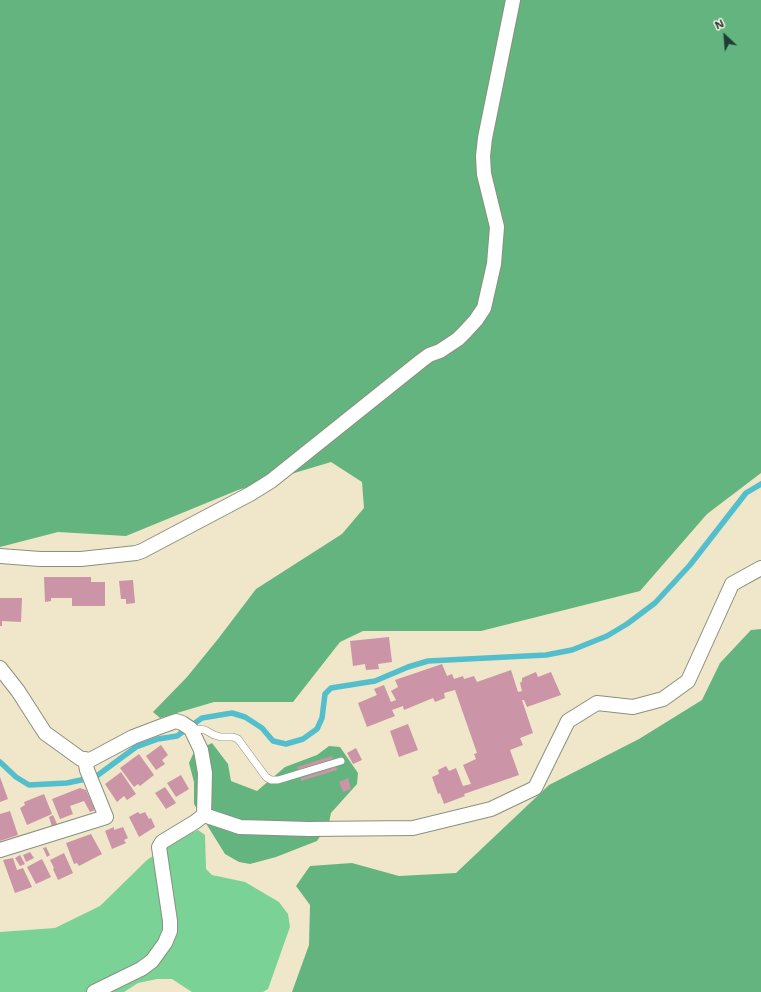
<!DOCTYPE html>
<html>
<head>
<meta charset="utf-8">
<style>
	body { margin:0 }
	#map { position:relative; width:761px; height:992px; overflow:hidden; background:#f0e6c9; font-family:"Shantell Sans",sans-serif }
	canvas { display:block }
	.north { position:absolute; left:705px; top:16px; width:40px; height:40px; -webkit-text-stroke:3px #fcf5e5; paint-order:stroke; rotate:334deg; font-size:11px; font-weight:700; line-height:16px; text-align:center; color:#1f3d34 }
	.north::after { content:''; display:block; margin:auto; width:14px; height:18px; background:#1f3d34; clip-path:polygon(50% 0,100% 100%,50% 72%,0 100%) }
</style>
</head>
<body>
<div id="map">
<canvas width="761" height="992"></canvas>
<div class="north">N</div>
</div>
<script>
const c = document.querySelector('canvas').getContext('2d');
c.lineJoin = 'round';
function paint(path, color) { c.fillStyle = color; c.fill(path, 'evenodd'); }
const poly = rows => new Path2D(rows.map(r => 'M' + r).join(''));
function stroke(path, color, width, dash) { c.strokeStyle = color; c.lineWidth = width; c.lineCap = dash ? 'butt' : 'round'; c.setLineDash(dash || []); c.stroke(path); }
const green = poly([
	[198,830,205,835,206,869,212,875,245,882,279,902,288,914,290,927,268,989,263,992,192,992,172,979,157,979,138,983,124,992,0,992,0,932,55,928,100,906,147,860,169,845]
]);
const forest = poly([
	[0,0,761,0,761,473,707,514,640,591,481,631,363,631,340,642,293,702,214,702,160,718,153,712,187,677,218,639,256,589,342,534,364,508,362,482,331,462,238,490,126,536,58,532,0,547],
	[761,629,761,992,292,992,309,945,310,905,296,886,310,866,352,863,399,876,456,873,549,785,639,739,702,700,720,663,751,630],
	[212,743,228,764,231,781,257,791,285,767,317,755,329,746,340,747,358,773,357,784,331,813,329,823,317,841,276,857,250,864,239,862,225,854,194,804,194,782,189,763,194,752]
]);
const stream = poly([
	[0,762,16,777,29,785,67,783,81,780,98,775,136,747,158,739,177,736,202,718,232,713,245,717,262,728,273,741,286,744,303,739,317,729,322,718,325,694,331,688,375,681,408,667,428,661,546,655,572,650,607,636,627,624,655,603,690,565,746,493,761,484]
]);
const building = poly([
	[44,577,91,577,91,582,105,582,105,606,72,606,72,598,51,598,51,601,45,602],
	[133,580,135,603,126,604,126,599,121,599,119,581],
	[0,598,22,598,21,622,2,621,2,626,0,626],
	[389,637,392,662,378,664,379,669,366,670,365,664,353,666,350,641],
	[442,664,447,676,452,674,454,679,463,676,464,679,474,676,477,682,511,670,518,692,522,691,520,683,522,681,522,678,536,672,538,677,551,672,561,695,527,707,524,700,522,700,533,733,520,738,523,745,510,750,519,775,464,794,465,796,444,804,440,793,438,794,432,777,439,774,438,770,446,766,449,771,456,768,463,786,471,784,463,765,476,759,474,754,477,753,455,690,444,693,445,698,435,702,433,698,404,710,403,706,392,710,395,716,367,727,358,703,377,695,374,689,384,685,391,702,396,700,391,691,398,687,395,680],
	[408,724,418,750,399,757,390,731],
	[161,745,168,755,162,760,165,764,156,770,146,756],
	[356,748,362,760,353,764,347,753],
	[139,754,154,775,140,786,138,784,134,787,120,768],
	[332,756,333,759,298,770,297,767],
	[336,767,337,770,301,781,301,778],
	[121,772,136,794,127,800,124,796,117,802,105,784],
	[181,775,189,789,176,797,167,783],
	[0,777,8,799,0,802],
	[348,778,351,789,343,792,339,782],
	[165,787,176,803,166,809,155,793],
	[80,788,86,790,95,810,90,812,84,801,70,806,73,814,60,819,52,799],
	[44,794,52,814,27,825,20,808,25,805,24,802],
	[10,811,18,835,0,841,0,814],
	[138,812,140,814,145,812,149,819,151,818,155,827,139,837,129,817],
	[53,815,57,824,52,827,49,817],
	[114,827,114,830,123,827,128,838,124,840,126,843,112,849,105,831],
	[91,834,102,854,79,866,77,863,74,864,66,843],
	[46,847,50,855,47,857,43,848],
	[30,852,34,858,26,862,23,855],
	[64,853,73,873,58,880,53,869,54,868,50,860],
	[20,855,25,864,20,866,15,858],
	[13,858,17,870,23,868,32,887,15,893,3,860],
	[42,859,51,877,36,884,27,867]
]);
const service = poly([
	[192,731,198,729,205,730,214,735,221,737,233,737,238,739,266,777,271,780,278,780,341,761]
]);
const minor = poly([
	[0,556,40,559,81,559,136,553,142,551,250,494,271,481,421,361,429,355,440,351,458,339,465,332,476,320,484,308,494,264,497,227,484,174,483,156,485,138,513,0],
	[0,668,18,691,45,733,81,759,90,760,133,737,162,726,176,721,182,723,191,729,201,750,205,773,204,815],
	[204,815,240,827,309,829,413,828,491,809,535,788,568,721,597,703,633,707,663,699,688,681,732,584,761,568],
	[0,850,106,817,87,770,85,759],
	[94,992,141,969,152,961,165,943,170,931,170,921,159,847,162,842,195,822,204,815]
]);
paint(green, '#7bd296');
paint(forest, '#64b47f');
stroke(stream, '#53bfcc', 5.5);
paint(building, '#cb95a7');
stroke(service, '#88927e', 8);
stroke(minor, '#88927e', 16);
stroke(service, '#fff', 7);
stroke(minor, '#fff', 14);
</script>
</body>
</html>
